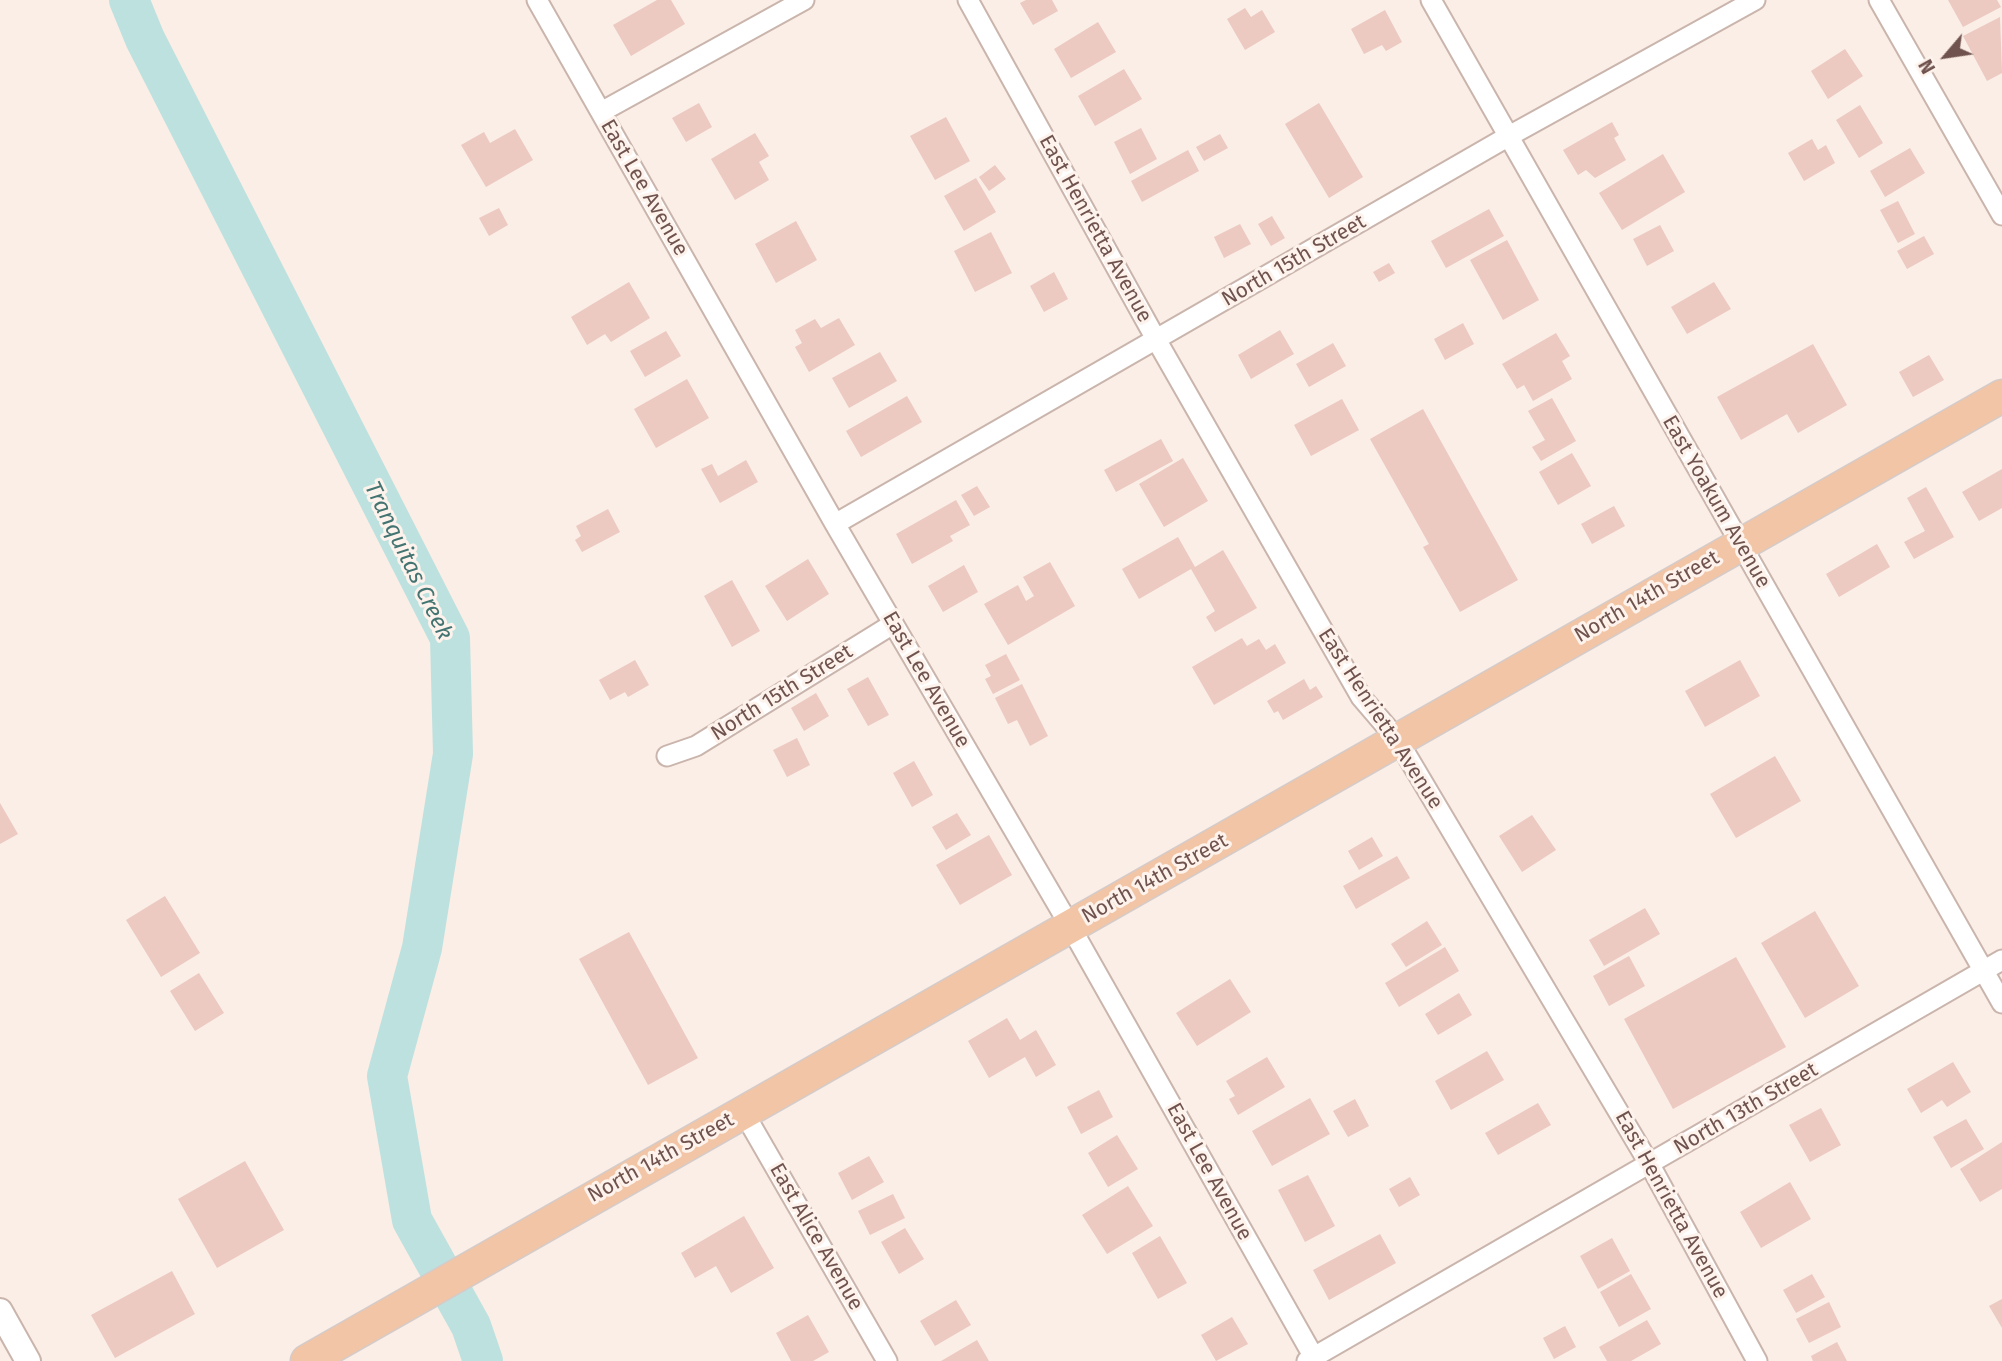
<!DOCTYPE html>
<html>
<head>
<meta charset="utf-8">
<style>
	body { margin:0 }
	#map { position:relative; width:2002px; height:1361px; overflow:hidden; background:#faeee6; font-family:"Fira Sans",sans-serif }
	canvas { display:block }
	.north { position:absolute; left:1911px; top:21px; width:70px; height:70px; -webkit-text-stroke:5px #fdf3ec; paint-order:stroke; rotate:241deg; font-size:19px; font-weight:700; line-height:28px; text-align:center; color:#70534e }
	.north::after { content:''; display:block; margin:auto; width:24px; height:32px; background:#70534e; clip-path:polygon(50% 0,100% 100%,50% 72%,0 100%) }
</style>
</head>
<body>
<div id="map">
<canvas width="2002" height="1361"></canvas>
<div class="north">N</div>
</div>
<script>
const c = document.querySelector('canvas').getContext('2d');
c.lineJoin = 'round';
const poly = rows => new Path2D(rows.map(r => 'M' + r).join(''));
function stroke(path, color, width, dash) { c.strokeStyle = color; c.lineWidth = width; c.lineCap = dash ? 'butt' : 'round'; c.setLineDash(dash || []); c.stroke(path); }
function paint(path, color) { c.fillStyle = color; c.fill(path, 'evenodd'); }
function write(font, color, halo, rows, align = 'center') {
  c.font = font + ' "Fira Sans",sans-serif'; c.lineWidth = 6; c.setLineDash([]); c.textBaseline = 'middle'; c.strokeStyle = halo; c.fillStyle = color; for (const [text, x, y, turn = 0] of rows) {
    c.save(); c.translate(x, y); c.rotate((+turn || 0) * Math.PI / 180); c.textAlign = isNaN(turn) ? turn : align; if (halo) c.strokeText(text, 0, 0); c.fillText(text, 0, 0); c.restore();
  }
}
const river = poly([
	[129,0,145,39,450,638,453,754,422,948,387,1076,412,1220,471,1326,483,1361]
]);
const building = poly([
	[657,0,671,0,685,24,631,56,613,25],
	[1026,0,1052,0,1058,11,1033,25,1020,3],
	[1948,0,1997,0,2001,7,1963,27],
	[1245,8,1251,17,1262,10,1275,32,1245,50,1227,19],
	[1385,10,1402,42,1386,51,1382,45,1364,54,1351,29],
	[2000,17,2002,73,1987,81,1963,36],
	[1098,22,1116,52,1071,78,1054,49],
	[1845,49,1863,76,1828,99,1811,71],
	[1124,69,1142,99,1095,126,1078,96],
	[699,103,712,127,686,142,672,118],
	[1319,103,1363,177,1329,198,1285,124],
	[1860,105,1883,143,1859,158,1836,120],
	[946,117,970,161,935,180,910,136],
	[1612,122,1619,135,1614,138,1626,160,1595,178,1586,170,1578,175,1563,150],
	[1141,128,1157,159,1130,174,1114,142],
	[515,129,533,160,486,187,461,145,484,132,490,143],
	[755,133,769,156,759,162,769,180,735,200,711,159],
	[1220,134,1228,148,1204,161,1196,147],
	[1812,139,1818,150,1826,145,1835,163,1804,181,1788,153],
	[1910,148,1925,173,1885,197,1870,171],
	[1188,150,1199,171,1142,202,1131,181],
	[1663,154,1685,192,1622,230,1599,193],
	[995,165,1006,179,989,191,979,177],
	[976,178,996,212,964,231,944,196],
	[1898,201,1915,234,1898,243,1880,210],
	[499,208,508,225,489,236,479,218],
	[1489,209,1504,236,1446,268,1431,241],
	[1272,216,1285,238,1271,246,1258,224],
	[796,221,817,260,776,283,755,244],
	[1240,224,1251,244,1224,258,1214,237],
	[1660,225,1674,251,1647,266,1633,239],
	[991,232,1012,273,975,292,954,251],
	[1924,236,1934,254,1907,269,1897,251],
	[1507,240,1539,300,1503,320,1470,260],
	[1389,263,1395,273,1379,282,1373,272],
	[1054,272,1068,299,1044,312,1030,286],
	[629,282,650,318,611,342,605,334,587,345,571,317],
	[1714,282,1731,309,1687,334,1671,307],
	[839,318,855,345,809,372,795,347,802,343,795,330,815,319,821,328],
	[1463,323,1474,344,1445,360,1434,339],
	[1280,330,1294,354,1251,379,1238,355],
	[666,331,681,356,645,377,630,351],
	[1556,333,1570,356,1562,361,1572,379,1533,401,1524,385,1517,389,1502,364],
	[1333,343,1346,366,1309,387,1296,364],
	[1813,344,1847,405,1798,433,1787,414,1741,440,1717,397],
	[880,352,897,381,849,408,832,378],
	[1929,355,1944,380,1913,397,1899,372],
	[687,379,709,418,656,448,634,409],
	[907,396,922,422,861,457,846,431],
	[1552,398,1576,441,1541,461,1532,447,1545,440,1528,411],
	[1342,399,1359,430,1311,456,1294,425],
	[1423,409,1518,580,1460,612,1423,547,1429,544,1370,439],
	[1161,439,1173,461,1116,492,1104,470],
	[1572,453,1591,486,1558,505,1539,472],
	[1183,458,1208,501,1164,527,1139,484],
	[746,460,758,482,720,503,701,469,712,464,718,476],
	[2002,469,2002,508,1979,521,1962,492],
	[977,486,990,507,974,516,961,495],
	[1926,487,1954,537,1914,559,1904,542,1925,531,1907,498],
	[956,500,970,525,950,536,953,541,912,564,896,534],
	[1614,506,1625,526,1592,544,1581,524],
	[608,509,620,532,582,552,575,540,581,536,576,526],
	[1178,537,1195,567,1223,550,1257,608,1215,632,1206,617,1215,611,1191,569,1139,599,1122,569],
	[1877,544,1890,567,1839,597,1826,574],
	[808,559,829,594,787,621,765,586],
	[1050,562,1075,606,1008,645,984,604,1018,585,1026,601,1034,596,1023,577],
	[964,565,978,592,943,612,928,586],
	[732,580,760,631,732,647,704,596],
	[1242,638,1247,646,1259,639,1266,650,1275,644,1286,663,1214,705,1192,667],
	[1006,654,1020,680,993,694,985,679,991,676,985,665],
	[635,660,649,685,628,697,625,692,610,700,599,680],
	[1740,660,1760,696,1705,727,1685,691],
	[868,677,889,715,868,726,847,689],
	[1304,679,1310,690,1316,686,1323,697,1283,720,1278,711,1274,713,1267,701],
	[1022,684,1048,736,1030,746,1017,720,1008,724,995,698],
	[816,693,829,716,804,731,791,708],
	[797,738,810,765,787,777,773,750],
	[1775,756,1801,801,1736,838,1710,794],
	[914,761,933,795,912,807,893,773],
	[0,803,18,834,0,844],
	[957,813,971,835,946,850,932,827],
	[1532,815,1556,850,1522,872,1499,836],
	[989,835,1012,875,960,905,936,865],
	[1372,837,1383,856,1359,870,1348,851],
	[1397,856,1410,878,1356,909,1343,886],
	[165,896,200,953,161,977,126,920],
	[1645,908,1660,934,1604,966,1589,940],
	[1815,911,1859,986,1805,1018,1761,943],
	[1427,921,1442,945,1406,967,1391,944],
	[629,932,698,1058,648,1085,579,959],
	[1445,947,1459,971,1399,1007,1385,983],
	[1629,956,1645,986,1609,1006,1593,976],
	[1736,957,1786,1047,1673,1109,1624,1019],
	[199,973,224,1013,195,1031,170,991],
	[1230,979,1251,1012,1197,1046,1176,1013],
	[1459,993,1472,1015,1438,1035,1425,1014],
	[1007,1018,1020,1040,1036,1030,1056,1065,1036,1077,1025,1057,989,1078,968,1041],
	[1487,1051,1504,1080,1451,1110,1435,1081],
	[1267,1057,1285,1087,1238,1115,1229,1099,1235,1096,1226,1081],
	[1953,1062,1971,1092,1947,1107,1942,1100,1921,1113,1907,1089],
	[1099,1090,1113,1117,1081,1134,1067,1107],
	[1310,1098,1330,1134,1272,1166,1252,1131],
	[1355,1099,1369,1126,1348,1137,1333,1111],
	[1538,1103,1551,1125,1498,1155,1485,1133],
	[1821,1108,1841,1145,1810,1162,1789,1125],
	[1966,1119,1984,1149,1951,1168,1933,1137],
	[1117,1135,1138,1169,1108,1187,1088,1153],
	[2002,1142,2002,1189,1980,1202,1960,1169],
	[869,1156,884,1182,852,1200,838,1173],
	[245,1161,284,1230,217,1268,178,1199],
	[1308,1175,1335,1226,1305,1242,1278,1190],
	[1410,1177,1420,1195,1399,1207,1389,1189],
	[1790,1182,1811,1219,1761,1248,1740,1212],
	[1128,1186,1153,1226,1107,1254,1082,1215],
	[893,1194,905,1218,870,1235,858,1211],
	[744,1216,774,1268,731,1293,716,1266,695,1278,681,1253],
	[905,1228,924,1259,899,1274,881,1242],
	[1380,1234,1396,1263,1329,1300,1313,1270],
	[1160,1236,1187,1283,1158,1299,1132,1253],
	[1612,1238,1630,1271,1598,1289,1580,1256],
	[172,1271,195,1314,115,1358,91,1315],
	[1631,1274,1651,1309,1619,1327,1600,1292],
	[1812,1274,1825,1297,1796,1313,1783,1290],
	[2002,1299,2002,1328,1989,1306],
	[956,1300,971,1325,935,1346,920,1321],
	[1829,1302,1841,1327,1809,1343,1796,1319],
	[808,1315,829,1352,813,1361,791,1361,776,1333],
	[1232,1317,1248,1344,1216,1361,1201,1335],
	[1647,1320,1661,1344,1631,1361,1607,1361,1599,1347],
	[1565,1326,1576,1347,1554,1359,1543,1338],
	[977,1340,989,1361,941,1361],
	[1837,1342,1847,1361,1813,1361,1811,1356]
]);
const minor = poly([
	[537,0,835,524,1070,926,1316,1361],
	[968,0,1157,341,1361,697,1397,739,1650,1165,1757,1361],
	[1431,0,2002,1003],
	[1879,0,2002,215],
	[601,112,804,0],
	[835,524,1509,136,1755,0],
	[667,756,696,746,893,624],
	[744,1113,887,1361],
	[1307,1361,2002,960]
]);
const tertiary = poly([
	[0,1311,28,1361]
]);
const primary = poly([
	[307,1361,2002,396]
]);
const streetNames = [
	["East Lee Avenue",644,188,60],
	["East Henrietta Avenue",1095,229,61],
	["North 15th Street",1294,261,-30],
	["East Yoakum Avenue",1716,502,60],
	["North 14th Street",1647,597,-30],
	["East Lee Avenue",926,680,60],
	["North 15th Street",782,693,-32],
	["East Henrietta Avenue",1380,719,57],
	["North 14th Street",1155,879,-29],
	["North 13th Street",1746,1109,-30],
	["North 14th Street",661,1158,-29],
	["East Lee Avenue",1209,1172,61],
	["East Henrietta Avenue",1671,1205,61],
	["East Alice Avenue",816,1237,60]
];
const waterNames = [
	["Tranquitas Creek",408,561,64]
];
stroke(river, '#bde1df', 40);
paint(building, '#ecc9c1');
stroke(minor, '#cab5ad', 23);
stroke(tertiary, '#cab5ad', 28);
stroke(primary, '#d4cbca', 35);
stroke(minor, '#fff', 19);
stroke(tertiary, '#fff', 24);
stroke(primary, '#f1c5a5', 32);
write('21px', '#70534e', '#fdf3ec', streetNames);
write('italic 23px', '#437472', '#fdf3ec', waterNames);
</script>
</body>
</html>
